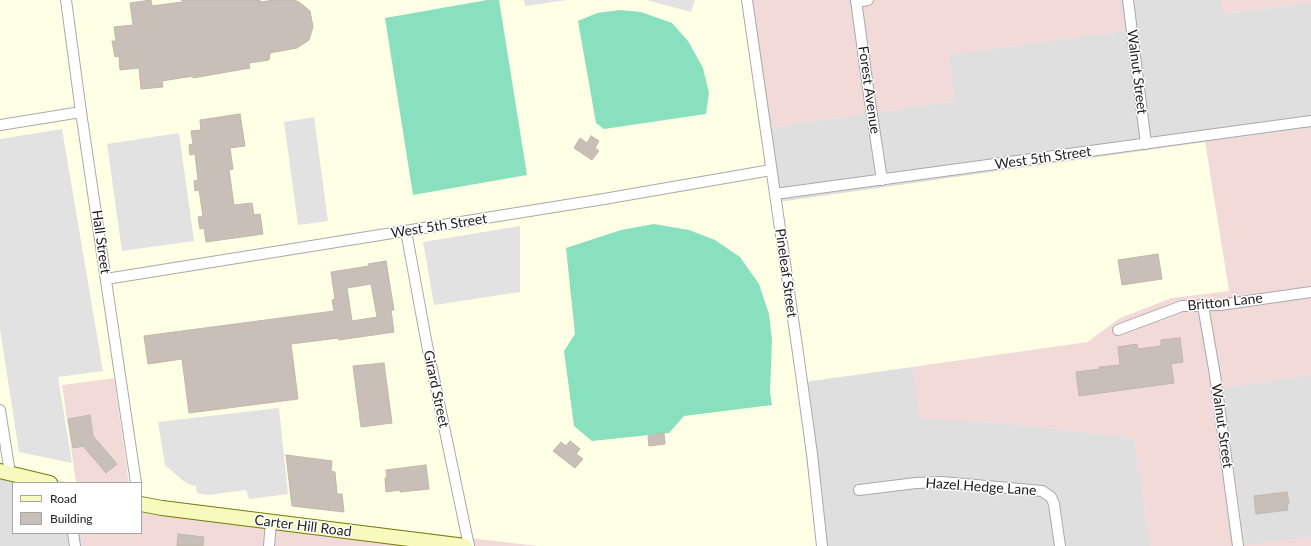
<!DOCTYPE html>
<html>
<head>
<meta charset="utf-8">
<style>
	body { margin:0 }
	#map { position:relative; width:1311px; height:546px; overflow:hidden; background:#f2efe9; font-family:Lato,sans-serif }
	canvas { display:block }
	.legend { position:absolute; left:12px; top:482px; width:130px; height:52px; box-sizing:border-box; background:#fff; border:1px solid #a7a7a7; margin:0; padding:5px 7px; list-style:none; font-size:12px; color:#222 }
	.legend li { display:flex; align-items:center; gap:8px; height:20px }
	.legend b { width:20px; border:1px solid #a7a7a7 }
</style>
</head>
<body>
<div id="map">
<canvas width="1311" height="546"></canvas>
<ul class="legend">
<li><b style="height:5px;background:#f7fabf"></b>Road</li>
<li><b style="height:11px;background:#c7bfb8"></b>Building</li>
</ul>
</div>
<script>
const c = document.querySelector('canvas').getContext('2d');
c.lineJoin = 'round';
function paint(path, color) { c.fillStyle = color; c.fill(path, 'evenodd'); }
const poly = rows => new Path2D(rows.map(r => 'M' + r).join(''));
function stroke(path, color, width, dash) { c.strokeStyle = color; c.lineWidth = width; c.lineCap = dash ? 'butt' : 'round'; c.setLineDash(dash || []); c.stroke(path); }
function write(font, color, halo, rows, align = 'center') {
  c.font = font + ' Lato,sans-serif'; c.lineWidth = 3; c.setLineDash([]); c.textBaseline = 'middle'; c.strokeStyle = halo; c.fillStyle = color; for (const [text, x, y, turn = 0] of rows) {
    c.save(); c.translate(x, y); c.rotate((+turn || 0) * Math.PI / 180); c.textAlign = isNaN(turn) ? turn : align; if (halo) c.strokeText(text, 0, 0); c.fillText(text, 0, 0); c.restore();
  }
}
const residential = poly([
	[1121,0,1221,0,1224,14,1311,3,1311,128,772,203,761,129,955,101,948,55,1125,31],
	[913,367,920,418,1001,423,1134,438,1150,546,817,546,797,383],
	[1311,375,1311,537,1245,545,1222,388],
	[0,466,71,483,13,483,13,533,81,533,82,546,0,546]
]);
const commercial = poly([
	[741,0,1121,0,1125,31,949,55,955,101,761,129],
	[1221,0,1311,0,1311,3,1223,14],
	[1311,128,1311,375,1222,388,1245,545,1311,537,1311,546,1150,546,1134,438,1001,423,919,418,913,367,1087,342,1120,318,1171,298,1229,291,1205,142],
	[115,378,129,483,76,483,62,385],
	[141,499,538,546,82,546,81,533,141,533]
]);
const education = poly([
	[0,0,741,0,772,203,1205,142,1229,291,1171,298,1120,318,1087,342,797,383,817,546,538,546,141,499,141,483,129,483,114,378,62,385,76,483,71,483,0,466]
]);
const pitch = poly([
	[487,0,499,0,527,175,413,195,385,18],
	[620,10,641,12,672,23,688,41,703,68,709,93,706,114,604,129,596,123,578,21,597,13],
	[654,224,689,230,715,240,740,257,759,284,769,314,772,340,770,392,772,405,684,416,669,433,592,441,574,426,564,351,575,334,566,248,621,230]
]);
const parking = poly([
	[524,0,567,0,525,6],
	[647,0,695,0,691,12],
	[314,117,328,221,298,225,284,122],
	[62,129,103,371,58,377,72,463,19,452,0,329,0,139],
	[179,133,194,241,122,251,107,144],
	[520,226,520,292,434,305,423,242],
	[279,408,288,494,249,499,246,490,208,495,197,493,196,486,186,483,165,465,158,422]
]);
const building = poly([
	[151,0,152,6,182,2,182,0,260,0,260,2,275,0,294,0,299,2,310,11,313,27,309,40,297,48,270,53,269,60,249,63,250,68,193,78,193,76,162,81,163,87,141,89,139,68,120,70,119,56,115,57,112,41,116,41,114,27,133,25,130,3,151,0],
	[240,114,245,146,230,148,233,169,229,170,234,205,252,203,254,215,260,214,263,234,206,242,204,228,200,229,198,217,203,216,199,190,195,191,194,181,198,180,195,154,190,155,189,145,193,144,191,131,201,130,200,120,240,114],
	[591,136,599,141,595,148,599,151,592,160,574,148,580,138,587,143,591,136],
	[1158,254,1162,279,1122,285,1118,260,1158,254],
	[386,261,394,310,391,310,394,332,339,340,338,338,291,344,298,399,189,413,182,359,148,364,144,336,334,311,332,300,335,299,331,272,369,266,368,264,386,261],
	[371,284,377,317,352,321,347,288,371,284],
	[1180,338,1183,362,1171,364,1174,383,1079,396,1076,372,1100,369,1099,367,1120,365,1118,347,1137,344,1138,349,1161,346,1161,340,1180,338],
	[384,363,392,423,361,427,353,366,384,363],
	[90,415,93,436,117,464,106,473,83,446,73,448,68,419,90,415],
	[664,433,665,444,649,446,648,436,664,433],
	[570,441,580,449,576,454,583,459,575,468,553,451,561,442,566,446,570,441],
	[286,455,332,461,331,471,335,472,337,494,342,494,344,512,292,506,286,455],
	[426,465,429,489,400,492,400,490,386,492,385,478,387,478,386,470,426,465],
	[1287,492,1289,503,1287,504,1288,510,1256,514,1254,496,1287,492],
	[178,534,204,537,203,546,177,546,178,534]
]);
const minor = poly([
	[66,0,81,112,136,483],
	[747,0,799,360,812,454,822,546],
	[856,0,869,95,882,180],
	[1128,0,1146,144],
	[856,2,868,0],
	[0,125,81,112],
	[775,194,1311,121],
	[406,231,427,345,469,546],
	[106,279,604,199,771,170],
	[1203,306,1215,375,1238,546],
	[1118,330,1182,306,1220,305,1311,292],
	[0,410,10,473],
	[859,490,916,483,942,482,1042,491,1051,497,1054,504,1060,546],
	[73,533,75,546],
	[269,546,271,522]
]);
const secondary = poly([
	[0,471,50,483],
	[141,504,162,508,465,546]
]);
const streetNames = [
	["Walnut Street",1137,72,83],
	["Forest Avenue",869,90,82],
	["West 5th Street",1043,158,-8],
	["West 5th Street",439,226,-9],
	["Hall Street",101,242,82],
	["Pineleaf Street",786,273,82],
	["Britton Lane",1225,302,-6],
	["Girard Street",436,389,78],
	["Walnut Street",1222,426,82],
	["Hazel Hedge Lane",981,487,4],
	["Carter Hill Road",303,526,7]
];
paint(residential, '#e0dfdf');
paint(commercial, '#f2dad9');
paint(education, '#ffffe5');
paint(pitch, '#88e0be');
paint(parking, '#e2e2e2');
paint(building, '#c7bfb8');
stroke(building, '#c4b6ab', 1);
stroke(minor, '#a9a9a9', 12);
stroke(secondary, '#707d05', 16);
stroke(minor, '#fff', 10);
stroke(secondary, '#f7fabf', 14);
write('14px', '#222', '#fff', streetNames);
</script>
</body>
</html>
